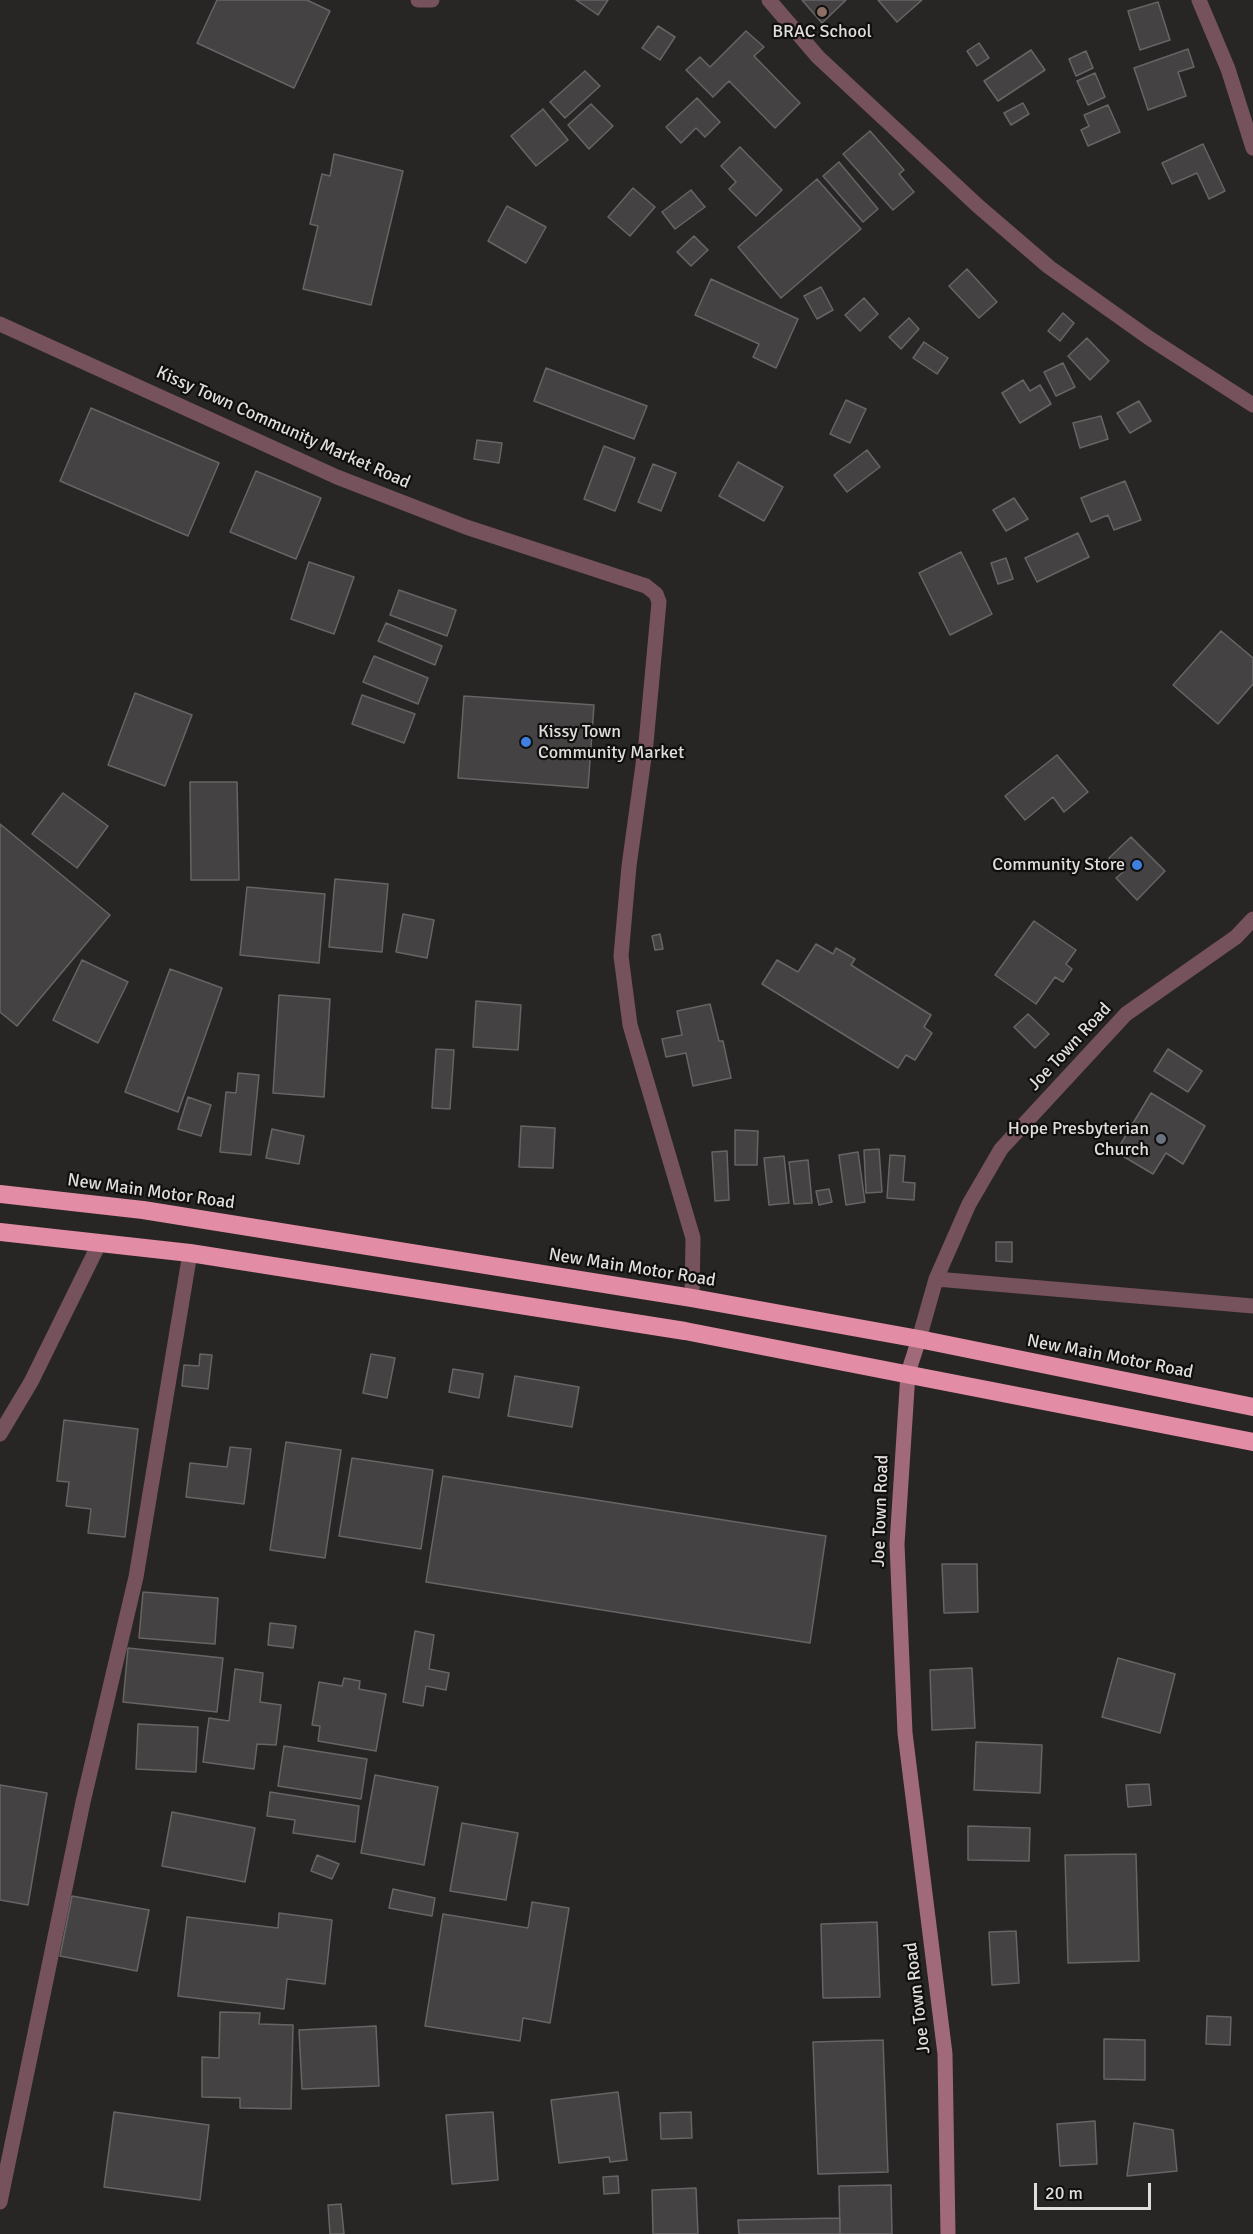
<!DOCTYPE html>
<html>
<head>
<meta charset="utf-8">
<style>
	body { margin:0 }
	#map { position:relative; width:1253px; height:2234px; overflow:hidden; background:#282624; font-family:Signika,sans-serif }
	canvas { display:block }
	.scale { position:absolute; left:1034px; top:2183px; width:117px; height:27px; box-sizing:border-box; border:3px solid #dfdedc; border-top:0; padding-left:8px; font-size:18px; line-height:21px; white-space:nowrap; color:#dfdedc; -webkit-text-stroke:4px #100f0e; paint-order:stroke }
</style>
</head>
<body>
<div id="map">
<canvas width="1253" height="2234"></canvas>
<div class="scale">20 m</div>
</div>
<script>
const c = document.querySelector('canvas').getContext('2d');
c.lineJoin = 'round';
function paint(path, color) { c.fillStyle = color; c.fill(path, 'evenodd'); }
const poly = rows => new Path2D(rows.map(r => 'M' + r).join(''));
function stroke(path, color, width, dash) { c.strokeStyle = color; c.lineWidth = width; c.lineCap = dash ? 'butt' : 'round'; c.setLineDash(dash || []); c.stroke(path); }
function write(font, color, halo, rows, align = 'center') {
  c.font = font + ' Signika,sans-serif'; c.lineWidth = 4.5; c.setLineDash([]); c.textBaseline = 'middle'; c.strokeStyle = halo; c.fillStyle = color; for (const [text, x, y, turn = 0] of rows) {
    c.save(); c.translate(x, y); c.rotate((+turn || 0) * Math.PI / 180); c.textAlign = isNaN(turn) ? turn : align; if (halo) c.strokeText(text, 0, 0); c.fillText(text, 0, 0); c.restore();
  }
}
const building = poly([
	[217,0,307,0,330,11,294,88,197,43,217,0],
	[576,0,608,0,598,15,576,0],
	[802,0,846,0,822,23,802,0],
	[878,0,922,0,897,22,878,0],
	[1158,2,1170,40,1140,50,1128,11,1158,2],
	[658,26,675,37,660,60,642,48,658,26],
	[746,31,764,47,754,56,800,103,775,128,729,81,713,97,686,70,700,57,710,67,746,31],
	[979,43,989,58,977,66,967,51,979,43],
	[1188,49,1194,67,1178,72,1186,96,1148,110,1134,68,1188,49],
	[1031,50,1045,70,998,101,984,81,1031,50],
	[1086,51,1093,68,1076,76,1069,59,1086,51],
	[585,71,600,86,565,118,550,102,585,71],
	[1095,73,1105,97,1088,105,1077,81,1095,73],
	[697,98,720,122,705,137,696,128,681,143,666,127,697,98],
	[1023,103,1029,114,1011,125,1004,113,1023,103],
	[591,104,613,126,589,149,568,125,591,104],
	[1108,105,1120,132,1088,146,1081,130,1089,126,1084,115,1108,105],
	[543,109,568,140,536,166,511,136,543,109],
	[870,131,904,170,899,174,914,192,893,210,843,154,870,131],
	[1203,144,1225,191,1209,199,1197,173,1172,184,1162,163,1203,144],
	[740,147,782,190,756,216,729,189,736,182,721,166,740,147],
	[334,154,403,171,371,305,303,289,318,226,310,224,322,174,330,176,334,154],
	[839,162,878,209,863,222,823,176,839,162],
	[817,179,861,229,781,298,738,247,817,179],
	[633,188,655,207,630,236,608,217,633,188],
	[691,190,705,207,675,229,662,212,691,190],
	[507,206,546,227,526,263,488,241,507,206],
	[694,236,708,250,691,266,677,252,694,236],
	[967,269,997,302,979,318,949,286,967,269],
	[711,279,798,319,776,368,753,357,759,344,695,315,711,279],
	[821,287,833,310,817,319,804,296,821,287],
	[864,298,878,314,860,331,845,315,864,298],
	[1063,313,1074,323,1060,341,1048,331,1063,313],
	[909,318,919,329,901,349,889,337,909,318],
	[1087,338,1109,361,1090,380,1068,356,1087,338],
	[924,342,948,358,937,374,913,358,924,342],
	[1063,363,1075,387,1056,396,1044,372,1063,363],
	[546,368,647,406,634,439,534,401,546,368],
	[1023,380,1030,391,1040,385,1051,404,1020,423,1002,393,1023,380],
	[846,400,866,409,850,443,830,434,846,400],
	[1139,401,1151,421,1130,433,1117,413,1139,401],
	[91,408,219,463,188,536,60,481,91,408],
	[1101,416,1108,439,1080,448,1073,423,1101,416],
	[477,440,502,443,499,463,474,459,477,440],
	[604,446,635,458,615,511,584,499,604,446],
	[867,450,880,467,847,492,834,475,867,450],
	[738,462,783,487,764,521,719,496,738,462],
	[653,464,676,473,661,511,638,502,653,464],
	[256,471,321,498,296,559,230,532,256,471],
	[1125,481,1141,520,1114,530,1108,515,1091,522,1081,498,1125,481],
	[1014,498,1028,519,1006,531,993,510,1014,498],
	[1078,533,1089,557,1037,582,1025,558,1078,533],
	[961,552,992,614,950,635,919,573,961,552],
	[1006,558,1013,579,998,584,991,563,1006,558],
	[309,562,354,577,334,634,291,619,309,562],
	[399,590,456,610,447,636,390,615,399,590],
	[386,623,442,646,435,665,378,641,386,623],
	[1221,631,1253,658,1253,684,1218,724,1173,685,1221,631],
	[374,656,428,678,418,704,363,682,374,656],
	[135,693,192,715,165,786,108,765,135,693],
	[362,695,415,714,404,743,352,724,362,695],
	[464,696,594,705,588,788,458,778,464,696],
	[1057,755,1088,792,1064,812,1053,797,1025,820,1005,796,1057,755],
	[190,782,237,782,239,880,191,880,190,782],
	[63,793,108,826,77,868,32,834,63,793],
	[0,824,110,915,17,1026,0,1012,0,824],
	[1131,837,1165,871,1137,900,1116,878,1123,872,1109,858,1131,837],
	[335,879,388,884,382,952,329,947,335,879],
	[247,887,325,894,319,963,240,955,247,887],
	[403,914,434,920,427,958,396,952,403,914],
	[1034,921,1076,950,1066,964,1072,969,1063,982,1055,977,1036,1004,995,975,1034,921],
	[660,934,663,949,655,950,652,936,660,934],
	[816,944,833,954,836,948,855,959,851,965,931,1015,924,1027,932,1033,915,1060,906,1055,898,1068,762,984,777,960,798,972,816,944],
	[82,960,128,982,98,1043,53,1020,82,960],
	[170,969,222,988,178,1112,125,1092,170,969],
	[279,995,330,999,324,1097,273,1093,279,995],
	[476,1001,521,1005,518,1050,473,1047,476,1001],
	[710,1004,719,1041,723,1041,731,1078,693,1086,686,1053,666,1057,662,1039,682,1035,677,1011,710,1004],
	[1028,1014,1049,1034,1035,1048,1014,1027,1028,1014],
	[436,1049,454,1050,450,1109,432,1108,436,1049],
	[1168,1049,1202,1071,1188,1092,1154,1071,1168,1049],
	[238,1073,259,1075,251,1155,220,1152,226,1092,236,1093,238,1073],
	[1151,1093,1205,1126,1183,1164,1166,1153,1153,1174,1116,1152,1151,1093],
	[188,1097,211,1105,201,1136,178,1129,188,1097],
	[521,1126,555,1128,553,1168,519,1167,521,1126],
	[272,1129,304,1136,299,1164,266,1158,272,1129],
	[735,1130,758,1131,757,1165,735,1165,735,1130],
	[879,1149,882,1192,866,1193,864,1150,879,1149],
	[727,1151,729,1200,715,1201,712,1152,727,1151],
	[858,1152,865,1202,846,1205,839,1155,858,1152],
	[890,1155,905,1156,903,1182,915,1183,914,1200,887,1198,890,1155],
	[784,1156,789,1203,769,1205,764,1158,784,1156],
	[808,1160,812,1203,794,1204,789,1162,808,1160],
	[829,1189,832,1202,819,1205,816,1191,829,1189],
	[996,1242,1012,1242,1012,1262,996,1261,996,1242],
	[200,1354,212,1355,208,1389,182,1386,184,1365,199,1366,200,1354],
	[371,1354,395,1358,387,1398,363,1393,371,1354],
	[453,1369,483,1374,479,1398,449,1392,453,1369],
	[515,1376,579,1387,572,1427,508,1416,515,1376],
	[64,1420,138,1429,125,1537,88,1533,91,1509,66,1506,69,1482,57,1481,64,1420],
	[286,1442,341,1450,325,1558,270,1550,286,1442],
	[230,1447,251,1449,244,1504,186,1497,190,1463,227,1467,230,1447],
	[352,1458,433,1470,421,1549,339,1536,352,1458],
	[443,1476,826,1536,810,1643,426,1582,443,1476],
	[942,1564,977,1564,978,1612,944,1613,942,1564],
	[143,1592,218,1598,215,1644,139,1638,143,1592],
	[270,1623,296,1626,293,1648,268,1645,270,1623],
	[415,1631,434,1635,429,1669,449,1673,446,1690,426,1686,423,1706,403,1702,415,1631],
	[128,1648,223,1658,217,1712,123,1702,128,1648],
	[1118,1658,1175,1674,1160,1733,1102,1717,1118,1658],
	[972,1668,975,1728,932,1730,930,1670,972,1668],
	[235,1669,263,1673,260,1702,281,1705,276,1745,257,1744,254,1769,203,1762,209,1718,229,1721,235,1669],
	[344,1678,360,1681,359,1689,386,1694,376,1751,318,1741,320,1726,312,1725,319,1682,342,1686,344,1678],
	[138,1724,198,1727,196,1772,136,1769,138,1724],
	[976,1742,1042,1745,1040,1793,974,1790,976,1742],
	[284,1746,367,1759,361,1799,278,1786,284,1746],
	[375,1775,438,1787,424,1865,361,1853,375,1775],
	[1149,1784,1151,1805,1128,1807,1126,1785,1149,1784],
	[0,1785,47,1793,28,1905,0,1900,0,1785],
	[270,1792,359,1806,355,1842,293,1833,295,1820,267,1816,270,1792],
	[172,1812,255,1828,245,1882,162,1866,172,1812],
	[462,1823,518,1833,506,1900,450,1891,462,1823],
	[968,1826,1030,1828,1029,1861,968,1860,968,1826],
	[1136,1854,1139,1961,1068,1963,1065,1855,1136,1854],
	[317,1855,339,1864,332,1879,311,1871,317,1855],
	[393,1889,435,1898,432,1916,389,1908,393,1889],
	[72,1896,149,1910,137,1971,60,1956,72,1896],
	[532,1902,569,1908,550,2023,523,2018,520,2041,425,2026,443,1914,528,1928,532,1902],
	[279,1913,332,1920,325,1984,287,1979,284,2009,178,1996,187,1917,278,1928,279,1913],
	[877,1922,880,1997,823,1998,821,1924,877,1922],
	[1016,1931,1019,1983,992,1985,989,1932,1016,1931],
	[220,2012,260,2013,259,2024,293,2025,291,2109,240,2108,240,2098,202,2097,202,2057,219,2058,220,2012],
	[1207,2016,1231,2017,1230,2045,1206,2044,1207,2016],
	[376,2026,379,2086,302,2089,299,2030,376,2026],
	[1104,2039,1145,2040,1145,2080,1104,2079,1104,2039],
	[883,2040,888,2172,818,2174,813,2042,883,2040],
	[618,2092,627,2160,610,2162,609,2157,559,2163,551,2100,618,2092],
	[114,2112,209,2125,200,2200,104,2187,114,2112],
	[493,2112,498,2180,452,2184,446,2115,493,2112],
	[691,2112,692,2138,661,2139,660,2113,691,2112],
	[1095,2121,1097,2164,1060,2166,1057,2124,1095,2121],
	[1134,2123,1173,2130,1177,2171,1127,2176,1134,2123],
	[618,2176,619,2193,604,2194,603,2177,618,2176],
	[891,2185,892,2234,840,2234,839,2186,891,2185],
	[696,2188,698,2234,653,2234,652,2190,696,2188],
	[341,2204,344,2234,330,2234,328,2205,341,2204],
	[840,2218,840,2234,739,2234,738,2220,840,2218]
]);
const lane = poly([
	[0,1434,31,1382,100,1242]
]);
const street = poly([
	[418,0,432,0],
	[769,0,818,57,978,206,1049,267,1149,338,1253,405],
	[1199,0,1228,69,1253,148],
	[0,324,337,477,466,527,646,586,656,594,659,602,646,743,629,866,621,956,630,1025,693,1238,692,1298],
	[936,1279,1253,1306],
	[919,1339,936,1279,969,1204,1001,1149,1126,1014,1236,937,1253,919],
	[0,2202,83,1802,136,1577,190,1253]
]);
const secondary = poly([
	[919,1339,908,1373,897,1544,905,1733,945,2054,948,2234]
]);
const highway = poly([
	[0,1194,143,1210,692,1298,919,1339,1253,1407],
	[0,1232,190,1253,685,1331,1253,1442]
]);
const markers = [
	[822,12,6,"#8d6e63"],
	[526,742,6,"#3f7fe0"],
	[1137,865,6,"#3f7fe0"],
	[1161,1139,6,"#6b7280"]
];
const poiNames = [
	["BRAC School",822,32,"center"],
	["Kissy Town",538,732,"left"],
	["Community Market",538,753,"left"],
	["Community Store",1125,865],
	["Hope Presbyterian",1149,1129],
	["Church",1149,1150]
];
const streetNames = [
	["Kissy Town Community Market Road",283,428,24],
	["Joe Town Road",1070,1047,-47],
	["New Main Motor Road",151,1192,8],
	["New Main Motor Road",632,1268,9],
	["New Main Motor Road",1110,1357,11],
	["Joe Town Road",881,1511,-88],
	["Joe Town Road",918,1998,-97]
];
paint(building, '#454244');
stroke(building, '#676466', 1.5);
stroke(lane, '#75525c', 15);
stroke(street, '#75525c', 15);
stroke(secondary, '#a16a7a', 15);
stroke(highway, '#e28ca6', 18);
for (const [x, y, r, color] of markers) { const dot = new Path2D(); dot.arc(x, y, r, 0, 2 * Math.PI); c.fillStyle = color; c.fill(dot); stroke(dot, '#100f0e', 2); }
write('18px', '#dfdedc', '#100f0e', poiNames, 'right');
write('18px', '#dfdedc', '#100f0e', streetNames);
</script>
</body>
</html>
